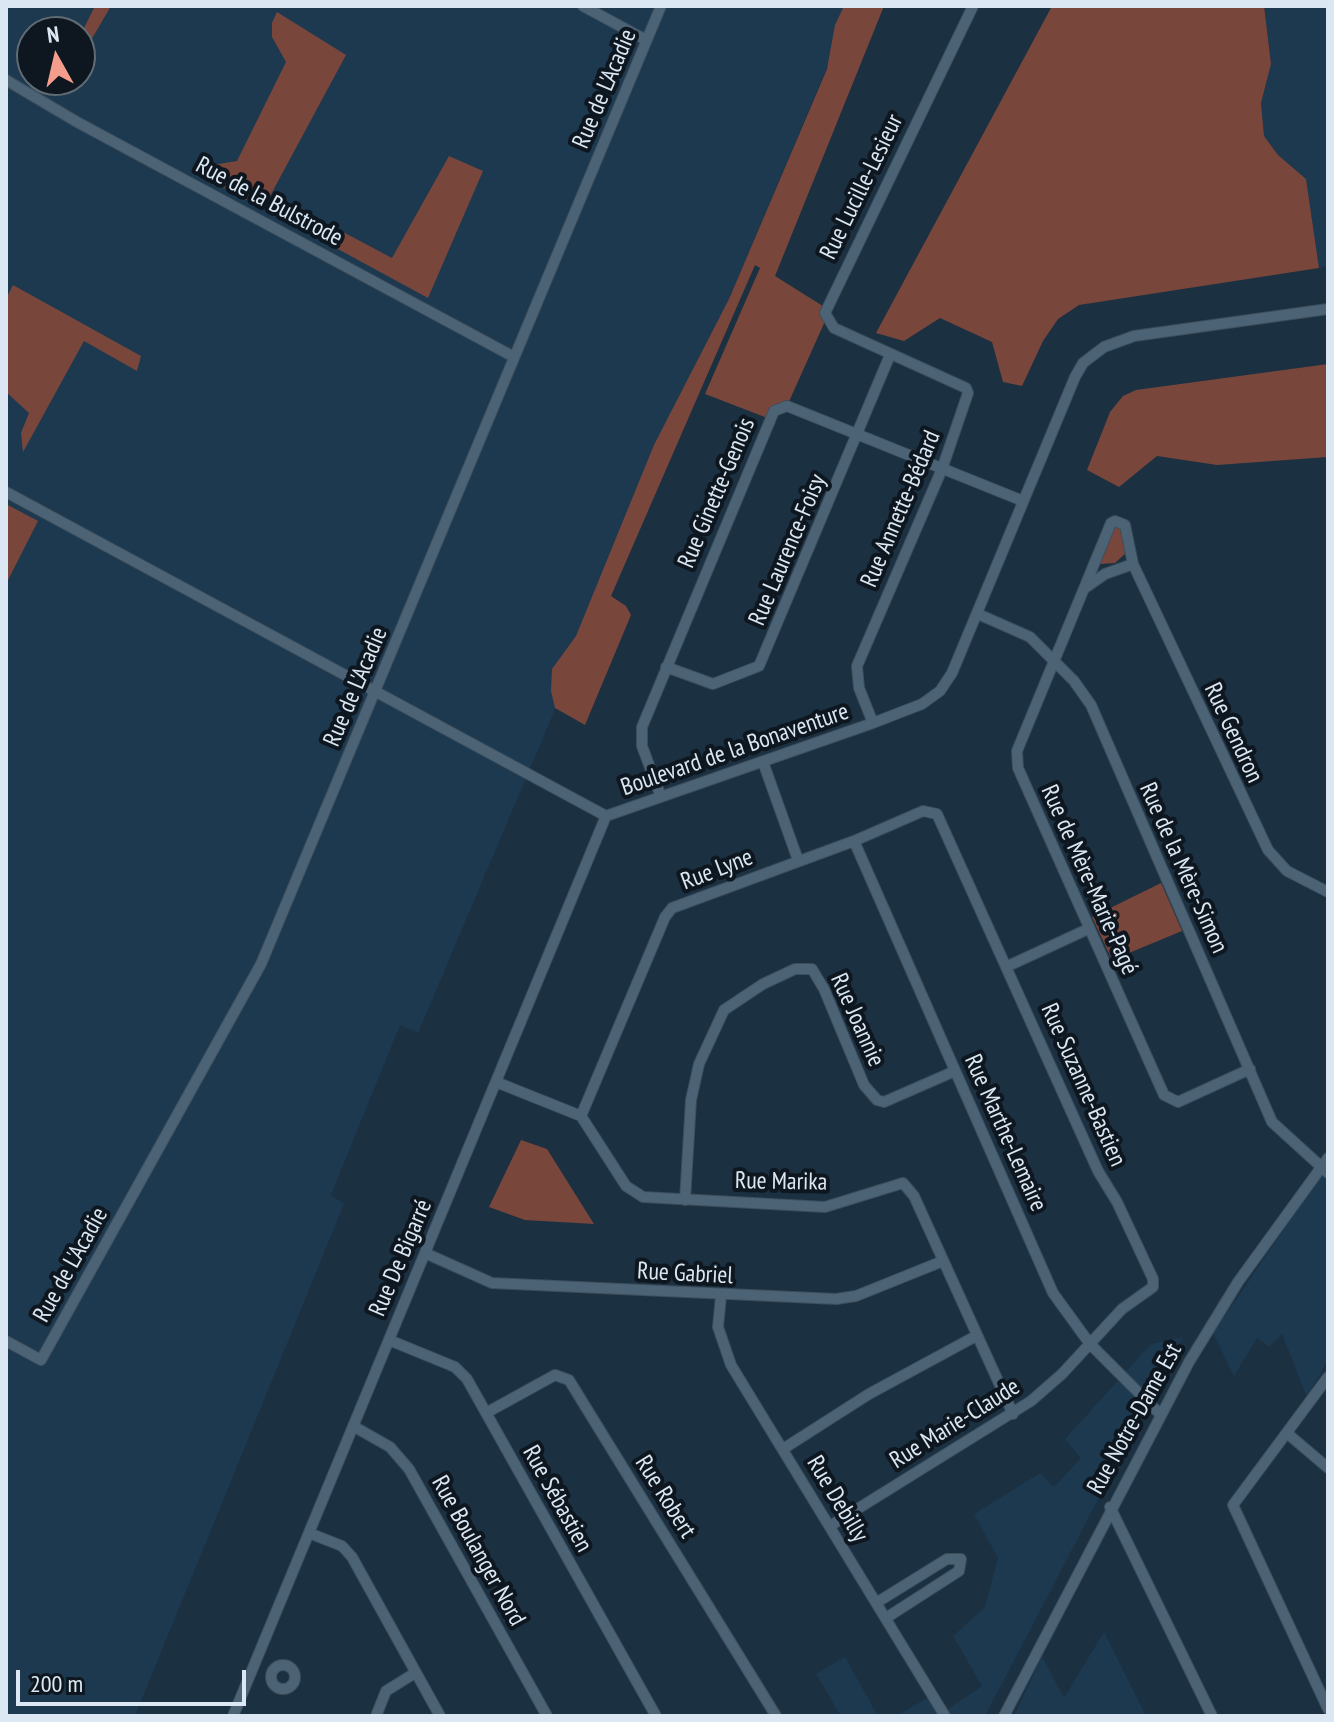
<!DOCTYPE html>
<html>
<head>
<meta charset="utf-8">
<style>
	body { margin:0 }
	#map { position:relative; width:1334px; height:1722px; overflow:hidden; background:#1b3041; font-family:"PT Sans Narrow",sans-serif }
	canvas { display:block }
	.frame { position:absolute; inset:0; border:8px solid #dbe8f3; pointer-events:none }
	.north { position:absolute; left:16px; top:16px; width:80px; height:80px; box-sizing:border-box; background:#0e171f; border:2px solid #606b74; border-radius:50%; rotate:352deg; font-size:22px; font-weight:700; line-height:32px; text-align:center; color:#dbe8f3 }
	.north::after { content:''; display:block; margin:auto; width:28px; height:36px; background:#f49d8c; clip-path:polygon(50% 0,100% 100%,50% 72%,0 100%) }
	.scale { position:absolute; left:16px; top:1670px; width:230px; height:36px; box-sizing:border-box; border:4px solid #dbe8f3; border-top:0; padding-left:10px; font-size:24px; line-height:28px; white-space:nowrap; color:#dbe8f3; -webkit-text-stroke:6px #0e171f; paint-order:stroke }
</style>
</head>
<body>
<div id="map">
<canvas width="1334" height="1722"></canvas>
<div class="frame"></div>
<div class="north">N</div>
<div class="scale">200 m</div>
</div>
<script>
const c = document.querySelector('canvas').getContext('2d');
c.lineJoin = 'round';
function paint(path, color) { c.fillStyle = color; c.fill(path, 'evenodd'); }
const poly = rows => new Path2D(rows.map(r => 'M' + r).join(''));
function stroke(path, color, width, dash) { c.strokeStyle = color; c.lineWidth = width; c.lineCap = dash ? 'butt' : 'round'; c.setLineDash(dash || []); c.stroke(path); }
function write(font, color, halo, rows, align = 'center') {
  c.font = font + ' "PT Sans Narrow",sans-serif'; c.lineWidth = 8; c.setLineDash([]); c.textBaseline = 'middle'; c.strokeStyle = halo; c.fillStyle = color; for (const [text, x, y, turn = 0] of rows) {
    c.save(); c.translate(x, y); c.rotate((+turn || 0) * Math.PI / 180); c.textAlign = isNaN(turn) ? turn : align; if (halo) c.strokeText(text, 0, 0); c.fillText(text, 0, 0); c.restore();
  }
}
const built = poly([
	[6,6,853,6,418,1033,400,1025,331,1195,344,1204,135,1716,6,1716],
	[32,32,80,32,80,80,32,80],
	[1264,6,1328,6,1328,266,1319,268,1306,179,1278,155,1264,136,1261,103,1271,64],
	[1328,1165,1328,1360,1307,1397,1282,1334,1269,1347,1257,1338,1234,1376,1213,1333],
	[1183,1337,985,1716,897,1716,935,1693,946,1710,982,1686,953,1636,985,1607,998,1558,974,1514,1040,1473,1054,1487,1081,1458,1065,1439,1151,1344],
	[1104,1632,1146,1716,1014,1716,1042,1656,1064,1698],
	[845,1657,878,1716,841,1716,816,1674]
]);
const green = poly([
	[95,6,111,6,80,59,80,36],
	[844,6,884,6,775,276,826,308,826,319,787,406,770,419,705,394,760,268,755,265,611,596,626,606,631,615,585,725,555,708,551,691,552,669,576,636,654,445,729,299,827,69,835,25],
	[1052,6,1264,6,1271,64,1261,103,1264,136,1278,155,1306,179,1319,268,1079,305,1058,319,1043,341,1022,386,1003,382,992,342,940,318,904,341,876,333],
	[277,12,346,55,263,209,202,176,206,166,237,161,286,62,272,37,272,23],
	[449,156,483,171,428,298,336,248,343,232,392,258],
	[13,285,141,356,137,371,84,341,23,452,21,433,29,413,6,392,6,299],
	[1328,364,1328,457,1217,465,1157,456,1119,487,1087,470,1110,412,1123,396,1136,390],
	[6,504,38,521,6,584],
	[1113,525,1121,526,1126,553,1115,563,1100,564,1098,561],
	[1161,883,1182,931,1112,960,1092,917],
	[521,1140,547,1149,594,1224,525,1220,489,1207]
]);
const minor = poly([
	[583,6,646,40],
	[6,80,77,122,514,357],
	[6,492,606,816,873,723,922,704,940,691,952,673,1075,377,1083,363,1104,347,1134,336,1328,309],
	[1085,588,1105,574,1133,564],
	[978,614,1030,637,1074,681,1091,705,1272,1122,1328,1173],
	[666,667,713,684,759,666,890,355],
	[873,723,859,688,857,666,942,469,968,393,966,388,834,328,825,313,973,6],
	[763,762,798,860],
	[661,797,642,746,642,727,774,411,787,406,1023,501],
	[854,841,1053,1293,1090,1344,1160,1414],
	[1008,966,1088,929],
	[1250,1069,1178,1102,1164,1095,1018,768,1017,751,1111,523,1115,521,1125,525,1133,564,1268,850,1287,871,1328,892],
	[496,1082,581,1116,626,1186,643,1197,825,1207,903,1183,914,1196,1013,1414],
	[581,1116,665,917,672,908,854,841,923,811,937,814,1098,1171,1117,1202,1153,1279,1153,1287,1122,1309,1062,1374,1031,1401,830,1526],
	[685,1200,691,1100,699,1064,724,1010,763,984,795,969,812,969,824,989,864,1085,877,1100,884,1102,955,1071],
	[425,1253,492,1283,836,1299,856,1296,943,1261],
	[721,1296,718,1327,731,1365,945,1716],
	[389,1340,455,1367,467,1379,656,1716],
	[6,1341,41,1360,261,964,661,6],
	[1328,1377,1233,1505,1328,1709],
	[486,1413,555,1375,569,1380,776,1716],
	[353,1426,390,1447,409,1469,547,1716],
	[1288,1434,1328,1468],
	[783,1449,869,1394,976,1336],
	[1110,1507,1212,1716],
	[309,1533,342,1546,352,1557,440,1716],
	[876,1603,947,1559,961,1559,959,1571,886,1618],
	'271 1677a12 12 0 1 1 24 0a12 12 0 1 1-24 0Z',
	[233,1716,606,816],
	[376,1716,386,1691,415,1673],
	[1004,1716,1189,1362,1238,1282,1328,1158]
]);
const streetNames = [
	["Rue de L'Acadie",605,89,-67],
	["Rue Lucille-Lesieur",862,187,-64],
	["Rue de la Bulstrode",269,202,28],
	["Rue Ginette-Genois",717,493,-67],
	["Rue Annette-Bédard",901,509,-67],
	["Rue Laurence-Foisy",788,550,-67],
	["Rue de L'Acadie",356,687,-67],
	["Rue Gendron",1233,733,65],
	["Boulevard de la Bonaventure",735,750,-19],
	["Rue de la Mère-Simon",1183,868,66],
	["Rue Lyne",717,870,-21],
	["Rue de Mère-Marie-Pagé",1089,880,66],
	["Rue Joannie",857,1020,66],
	["Rue Suzanne-Bastien",1083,1085,66],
	["Rue Marthe-Lemaire",1005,1133,66],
	["Rue Marika",781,1182,1],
	["Rue De Bigarré",401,1258,-67],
	["Rue de L'Acadie",71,1265,-61],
	["Rue Gabriel",685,1274,3],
	["Rue Notre-Dame Est",1135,1419,-61],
	["Rue Marie-Claude",955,1424,-32],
	["Rue Robert",665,1497,58],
	["Rue Sébastien",557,1499,61],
	["Rue Debilly",837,1499,59],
	["Rue Boulanger Nord",478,1551,61]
];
paint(built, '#1d394f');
paint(green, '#79463c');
stroke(minor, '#3c4e5c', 12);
stroke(minor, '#4c6375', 10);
write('24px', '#dbe8f3', '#0e171f', streetNames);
</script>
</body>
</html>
